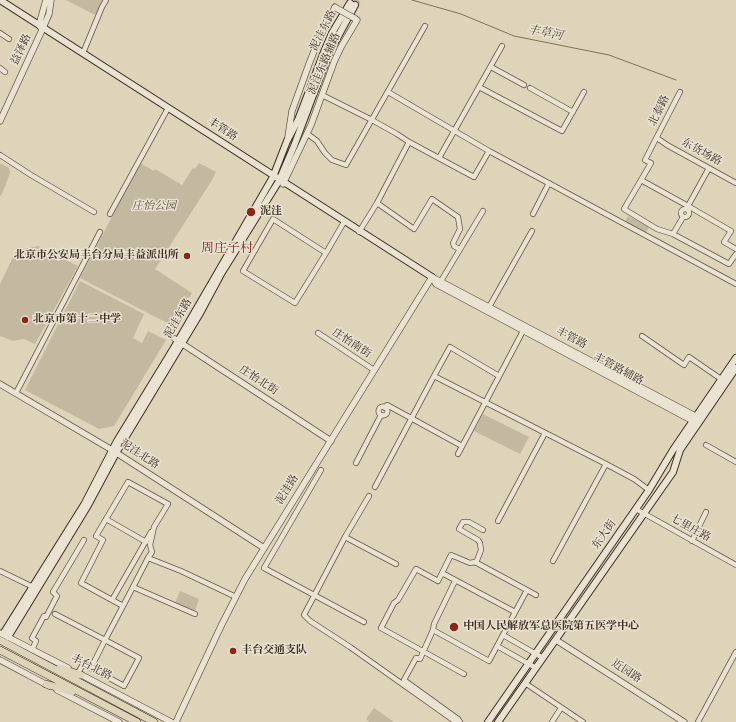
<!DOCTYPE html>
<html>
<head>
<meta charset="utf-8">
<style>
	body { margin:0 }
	canvas { display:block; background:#ded4ba }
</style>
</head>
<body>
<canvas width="736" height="722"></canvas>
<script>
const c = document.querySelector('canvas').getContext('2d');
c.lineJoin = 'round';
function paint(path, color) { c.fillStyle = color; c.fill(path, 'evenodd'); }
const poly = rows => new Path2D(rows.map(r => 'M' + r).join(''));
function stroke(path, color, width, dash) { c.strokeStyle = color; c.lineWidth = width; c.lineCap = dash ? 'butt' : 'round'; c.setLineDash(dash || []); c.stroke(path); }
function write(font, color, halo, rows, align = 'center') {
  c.font = font + ' Vollkorn,"Noto Serif SC",serif'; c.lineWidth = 3; c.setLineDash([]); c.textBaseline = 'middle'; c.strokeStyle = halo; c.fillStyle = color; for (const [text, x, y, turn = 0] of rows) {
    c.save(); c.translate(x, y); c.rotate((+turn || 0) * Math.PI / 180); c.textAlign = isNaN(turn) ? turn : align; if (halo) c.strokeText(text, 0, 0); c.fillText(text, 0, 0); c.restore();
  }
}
const green = poly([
	[66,0,104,0,95,15],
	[0,163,9,168,10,173,2,194,0,196],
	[140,163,154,171,155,169,182,185,193,168,195,169,199,163,216,172,212,180,155,269,192,293,173,326,80,278],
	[628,216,649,227,645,234,624,223],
	[38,246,78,266,35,344,24,339,13,341,0,336,0,284,18,247,23,249],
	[80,281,144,314,133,338,142,343,148,331,166,340,114,426,99,429,25,390],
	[483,414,529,437,520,454,474,431],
	[180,591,199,599,195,611,175,603],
	[374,708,394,722,369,722,366,719]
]);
const stream = poly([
	[412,0,461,14,514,36,609,55,676,80]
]);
const secondaryTunnel = poly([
	[355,5,358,0]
]);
const minor = poly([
	[0,33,9,39],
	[83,53,102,7,106,0],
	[491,67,524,85],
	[0,68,5,72],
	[479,87,562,131,584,92],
	[530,88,573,112],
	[388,92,489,151,736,284],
	[680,92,645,160,651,163,624,209,657,229,673,234,729,264,736,254],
	[322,95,372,120,397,134,409,142,474,177,489,151],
	[309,135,317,141,325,153,332,160,346,165,425,26],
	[657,138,667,145,736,183],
	[0,155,31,175,94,212],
	[439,158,502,46],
	[709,168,688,206,731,231,724,242,736,249],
	[641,180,688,206,686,209],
	[377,203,414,229,432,199,458,217,460,229,453,243,454,246,459,249],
	'681 213a4 4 0 1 1 8 0a4 4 0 1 1-8 0Z',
	[110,214,167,110],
	[533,214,549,183],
	[359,232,377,203,409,142],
	[673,234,683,217],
	[326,253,273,219,243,271,295,303,326,253,344,222],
	[441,281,483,211],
	[489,307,532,231],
	[318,333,374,370],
	[642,336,684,365,689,357,721,379],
	[434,376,450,347,499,376],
	[16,393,100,232],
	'378.5 411a4.5 4.5 0 1 1 9 0a4.5 4.5 0 1 1-9 0Z',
	[385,408,387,405,462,446],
	[706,445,736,462],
	[458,454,523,331],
	[356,463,381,415],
	[321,470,264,568,364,622],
	[375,487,434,376,606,464,634,479,649,490],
	[369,496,345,537,304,615,310,621,350,647,456,722],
	[636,509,736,565],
	[106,519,146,542],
	[498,521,545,433],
	[345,537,396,564],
	[692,541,706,512],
	[553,561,606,464],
	[476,563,481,550,480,543,478,540,459,529,463,522,469,522,483,530],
	[0,571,33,587],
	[442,573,515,612],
	[133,587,148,558],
	[112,600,151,532],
	[123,606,133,587,195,614],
	[55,614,105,640,139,658,124,686,91,668,105,640,123,606,81,583,103,540,96,536,128,482,168,504,154,527,150,545,152,552,148,558,181,571,236,597],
	[433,630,434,624,455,581],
	[503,635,543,658],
	[497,646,536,668],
	[32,650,36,641,32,638,44,616,46,617,57,596,53,592,84,540],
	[78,673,83,664,91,668],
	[464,674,381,628,394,603,398,600,416,569,438,581,451,555,470,563,475,562,536,595],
	[525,683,583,722],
	[460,722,458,719,404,680,416,658,420,659,433,630,489,661,527,590],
	[552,722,561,708],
	[698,722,736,652]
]);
const tertiary = poly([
	[41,28,39,25,46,0],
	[0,121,43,28,49,14,51,0],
	[288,137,292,111,309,64,320,36,335,7,336,8],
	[283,184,311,125,334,62,341,47,357,20,354,18],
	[432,277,699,418],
	[432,277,436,284,693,421],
	[175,339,331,441],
	[0,384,112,450,264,548],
	[0,633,68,668],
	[556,640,684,722],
	[0,660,49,686],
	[78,673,171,722],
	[57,690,119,722],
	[176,722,222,624,245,579,432,277]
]);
const secondary = poly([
	[0,0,432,277],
	[3,634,85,503,117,441,178,341,273,177,287,141,298,120,324,52,332,33,350,3],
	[8,637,87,507,116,453,199,315,221,274,279,181,294,146,329,53,355,5],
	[488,722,649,490,673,450,736,358],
	[498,722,673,472,680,450,736,368]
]);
const trunk = poly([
	[0,640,154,722],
	[0,650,137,722],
	[60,668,81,675],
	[46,684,72,692]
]);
const tertiaryBridge = poly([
	[336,8,354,18]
]);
const markers = [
	[251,212,5,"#8f2418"],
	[187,256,4,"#8f2418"],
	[25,320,4,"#8f2418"],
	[454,627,5,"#8f2418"],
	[233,651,4,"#8f2418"]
];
const streetNames = [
	["泥洼东路",324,31,-63],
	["益泽路",22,50,-65],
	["泥洼东路辅路",325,64,-67],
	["北泰路",660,111,-64],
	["丰管路",222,130,33],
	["东货场路",701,153,29],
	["泥洼东路",179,319,-60],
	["丰管路",571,339,28],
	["庄怡南街",351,344,33],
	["丰管路辅路",618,370,28],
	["庄怡北街",258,381,33],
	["泥洼北路",139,455,33],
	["泥洼路",288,490,-58],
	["七里庄路",690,529,29],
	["东大街",605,535,-55],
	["丰台北路",91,668,27],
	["近园路",626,672,33]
];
const parkNames = [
	["庄怡公园",154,207]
];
const poiNames = [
	["泥洼",260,212],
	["北京市公安局丰台分局丰益派出所",179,256,"right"],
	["北京市第十二中学",33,320],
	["中国人民解放军总医院第五医学中心",463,627],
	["丰台交通支队",241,651]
];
const waterNames = [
	["丰草河",545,34,11]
];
const quarterNames = [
	["周庄子村",227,250]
];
paint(green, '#c3b8a0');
stroke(stream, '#7e705e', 1);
stroke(secondaryTunnel, '#beb39b', 6, [6, 3]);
stroke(minor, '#665847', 6);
stroke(tertiary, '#665847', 7);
stroke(secondary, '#3e2e21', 8);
stroke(trunk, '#3e2e21', 8);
stroke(minor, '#eae3d2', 4.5);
stroke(tertiary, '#eae3d2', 5.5);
stroke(secondary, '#eae3d2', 6);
stroke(trunk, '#ded4ba', 7);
stroke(tertiaryBridge, '#665847', 7, []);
stroke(tertiaryBridge, '#eae3d2', 5.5);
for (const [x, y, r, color] of markers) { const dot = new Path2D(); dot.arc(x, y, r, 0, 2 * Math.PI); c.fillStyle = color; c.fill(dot); stroke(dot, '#eae3d2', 1.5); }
write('11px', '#3e2e21', '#eae3d2', streetNames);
write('italic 11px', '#594a3a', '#eae3d2', parkNames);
write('bold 11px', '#3e2e21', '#eae3d2', poiNames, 'left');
write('italic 12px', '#584a3a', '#eae3d2', waterNames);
write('13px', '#7a1f14', '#eae3d2', quarterNames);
</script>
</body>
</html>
